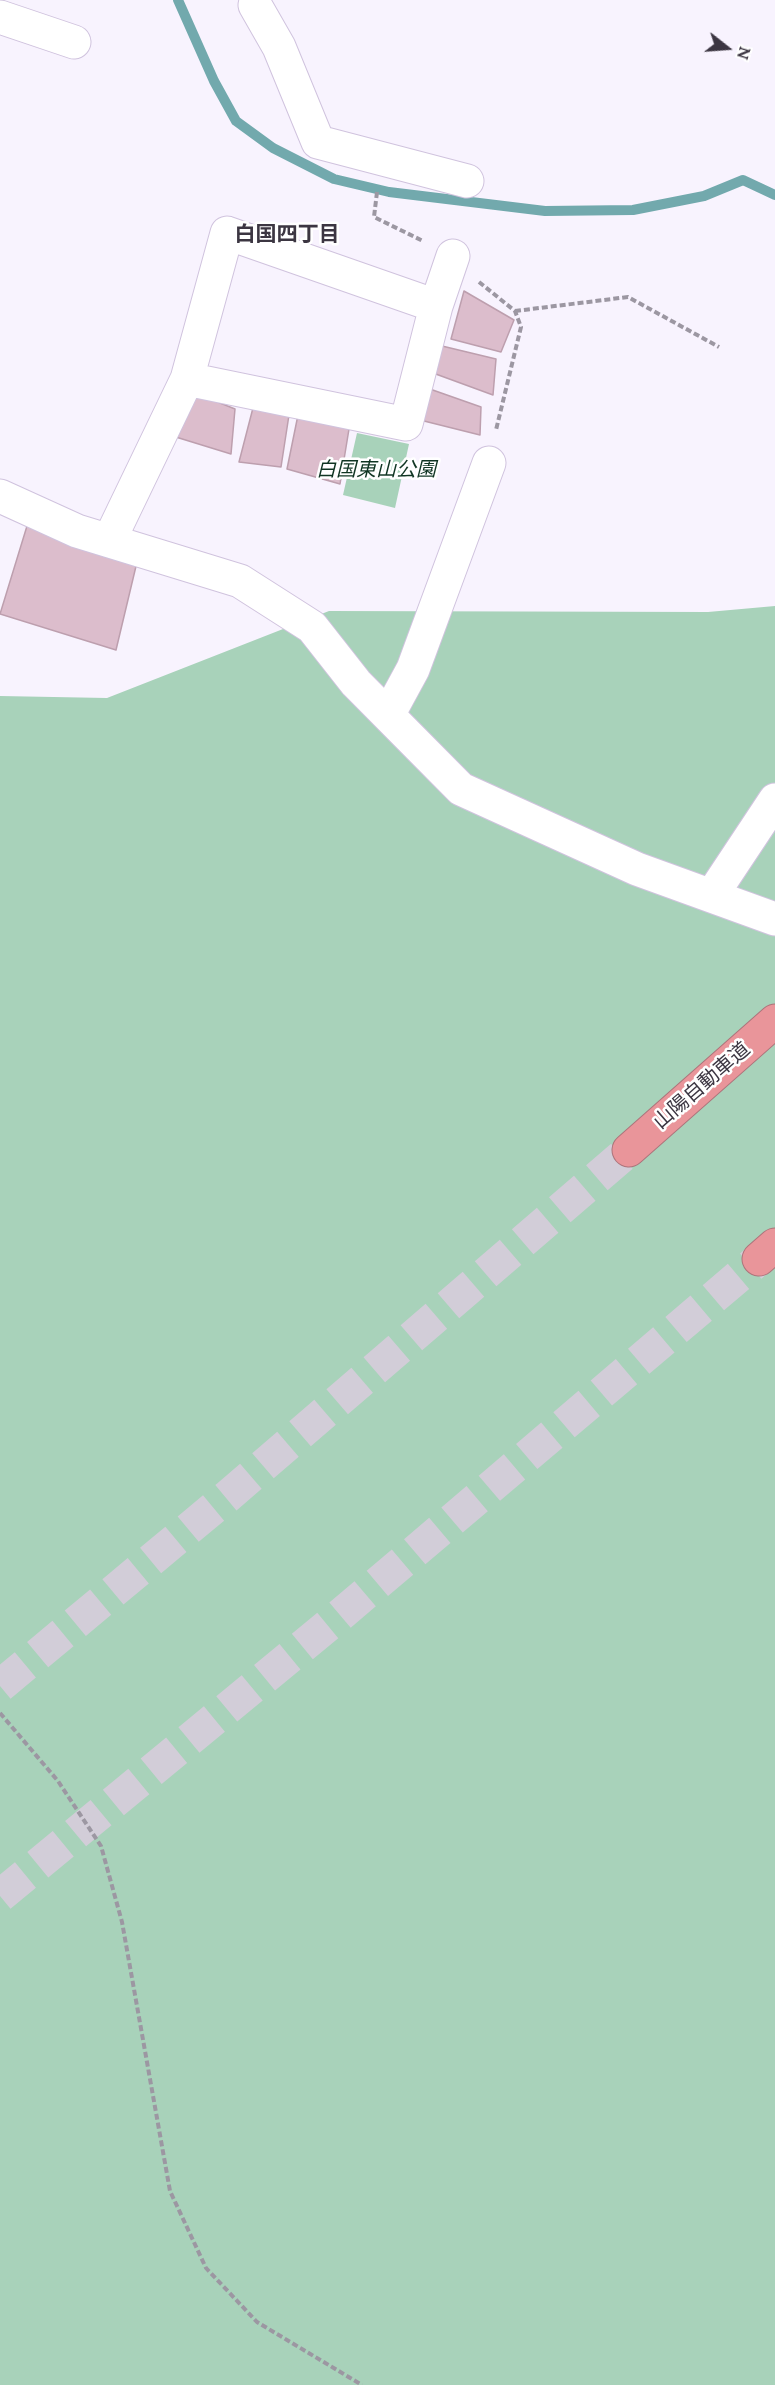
<!DOCTYPE html>
<html>
<head>
<meta charset="utf-8">
<style>
	body { margin:0 }
	#map { position:relative; width:775px; height:2385px; overflow:hidden; background:#f8f3fe; font-family:Lora,serif }
	canvas { display:block }
	.north { position:absolute; left:697px; top:18px; width:60px; height:60px; -webkit-text-stroke:4px #fff; paint-order:stroke; rotate:107deg; font-size:16px; font-weight:700; line-height:24px; text-align:center; color:#3c3642 }
	.north::after { content:''; display:block; margin:auto; width:21px; height:27px; background:#3c3642; clip-path:polygon(50% 0,100% 100%,50% 72%,0 100%) }
</style>
</head>
<body>
<div id="map">
<canvas width="775" height="2385"></canvas>
<div class="north">N</div>
</div>
<script>
const c = document.querySelector('canvas').getContext('2d');
c.lineJoin = 'round';
function paint(path, color) { c.fillStyle = color; c.fill(path, 'evenodd'); }
const poly = rows => new Path2D(rows.map(r => 'M' + r).join(''));
function stroke(path, color, width, dash) { c.strokeStyle = color; c.lineWidth = width; c.lineCap = dash ? 'butt' : 'round'; c.setLineDash(dash || []); c.stroke(path); }
function write(font, color, halo, rows, align = 'center') {
  c.font = font + ' Lora,"Noto Sans JP",serif'; c.lineWidth = 5; c.setLineDash([]); c.textBaseline = 'middle'; c.strokeStyle = halo; c.fillStyle = color; for (const [text, x, y, turn = 0] of rows) {
    c.save(); c.translate(x, y); c.rotate((+turn || 0) * Math.PI / 180); c.textAlign = isNaN(turn) ? turn : align; if (halo) c.strokeText(text, 0, 0); c.fillText(text, 0, 0); c.restore();
  }
}
const green = poly([
	[357,433,409,444,395,508,343,495],
	[775,606,775,2385,0,2385,0,696,107,698,329,611,708,612]
]);
const stream = poly([
	[178,0,214,81,236,121,273,148,334,179,389,192,545,211,633,210,704,196,743,180,775,195]
]);
const building = poly([
	[464,291,514,320,501,352,451,339,464,291],
	[442,346,496,359,493,395,433,373,442,346],
	[427,388,481,407,480,435,424,421,427,388],
	[188,390,235,409,231,454,166,434,188,390],
	[254,404,289,415,281,467,239,462,254,404],
	[298,415,349,429,340,484,287,469,298,415],
	[27,526,137,562,116,650,0,614,27,526]
]);
const highwayTunnel = poly([
	[0,1686,228,1496,629,1150],
	[0,1896,332,1622,759,1259]
]);
const path = poly([
	[377,192,374,217,423,241],
	[479,282,515,311,521,327,496,430],
	[515,311,628,297,719,347],
	[0,1713,58,1781,101,1846,122,1922,170,2191,206,2268,257,2322,362,2385]
]);
const minor = poly([
	[255,5,279,47,318,142,467,181],
	[0,17,74,42],
	[436,306,453,256],
	[0,496,77,531,240,581,312,627,356,683,461,789,637,869,775,919],
	[109,541,187,379,227,233,436,306,406,424,187,379],
	[388,715,413,669,489,463],
	[712,895,775,800]
]);
const highway = poly([
	[629,1150,775,1021],
	[759,1259,775,1245]
]);
const parkNames = [
	["白国東山公園",376,470]
];
const streetNames = [
	["山陽自動車道",702,1086,-41]
];
const neighbourhoodNames = [
	["白国四丁目",287,235]
];
paint(green, '#a8d2ba');
stroke(stream, '#72a9ad', 10);
paint(building, '#dcbdcc');
stroke(building, '#bd9fae', 1.5);
stroke(highwayTunnel, '#d2cdd8', 33, [33, 16]);
stroke(minor, '#d0c3de', 35);
stroke(highway, '#ac747b', 35);
stroke(path, '#9c97a2', 4, [6, 3]);
stroke(minor, '#fff', 33);
stroke(highway, '#e9959a', 33);
write('italic 20px', '#103523', '#fff', parkNames);
write('20px', '#3c3642', '#fff', streetNames);
write('bold 21px', '#3c3642', '#fff', neighbourhoodNames);
</script>
</body>
</html>
